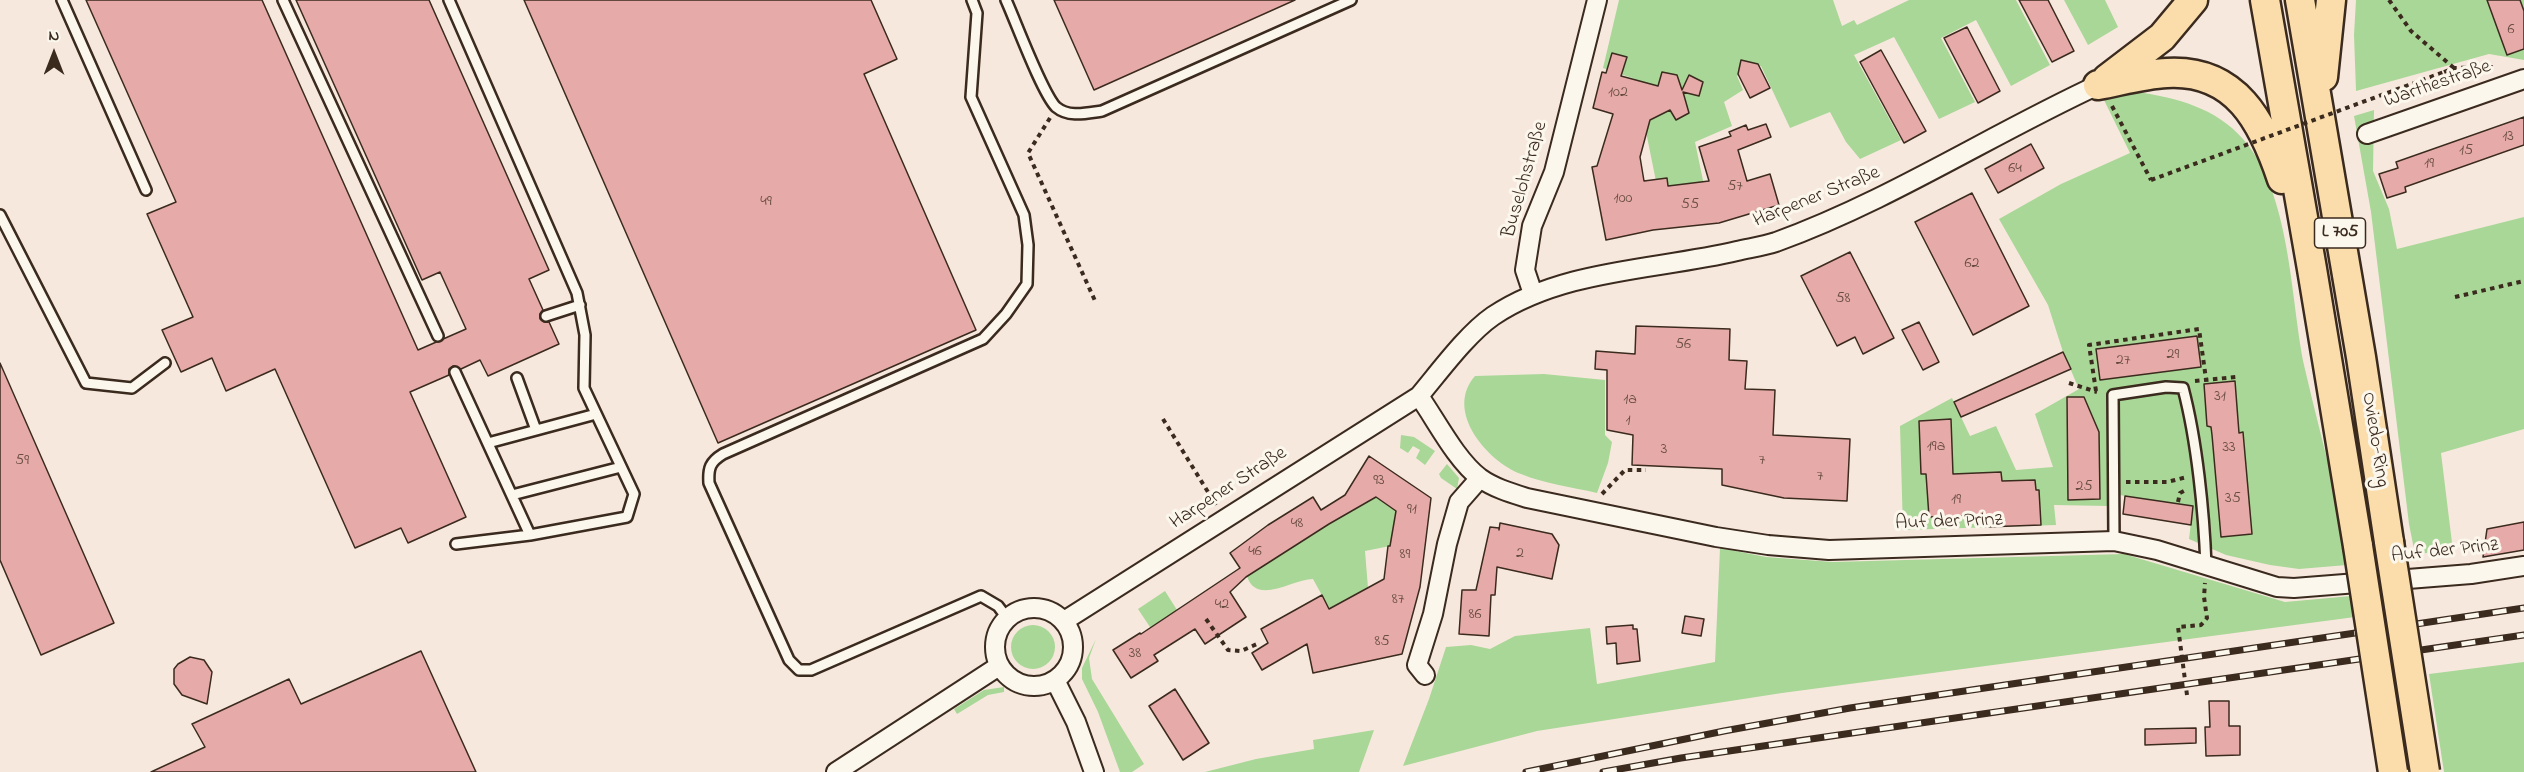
<!DOCTYPE html>
<html>
<head>
<meta charset="utf-8">
<style>
  body { margin:0 }
  #map { position:relative; width:2524px; height:772px; overflow:hidden; background:#f7e8de; font-family:"Indie Flower",sans-serif }
  canvas { display:block }
  .north { position:absolute; left:24px; top:24px; width:60px; height:60px; -webkit-text-stroke:4px #fbf7ec; paint-order:stroke; rotate:0deg; font-size:16px; font-weight:700; line-height:24px; text-align:center; color:#3b2a1e }
  .north::after { content:''; display:block; margin:auto; width:21px; height:27px; background:#3b2a1e; clip-path:polygon(50% 0,100% 100%,50% 72%,0 100%) }
</style>
</head>
<body>
<div id="map">
<canvas width="2524" height="772"></canvas>
<div class="north">N</div>
</div>
<script>
const context = document.querySelector('canvas').getContext('2d');
context.lineJoin = 'round';
function paint(path, color) {
  context.fillStyle = color;
  context.fill(path, 'evenodd');
}
function trace(path, color, width, dash) {
  context.strokeStyle = color;
  context.lineWidth = width;
  context.lineCap = dash ? 'butt' : 'round';
  context.setLineDash(dash || []);
  context.stroke(path);
}
function label(font, color, halo, rows, align = 'center') {
  context.font = font + ' "Indie Flower",sans-serif';
  context.lineWidth = 6;
  context.setLineDash([]);
  context.textBaseline = 'middle';
  context.strokeStyle = halo;
  context.fillStyle = color;
  for (const [text, x, y, turn = 0] of rows) {
    context.save();
    context.translate(x, y);
    context.rotate((+turn || 0) * Math.PI / 180);
    context.textAlign = isNaN(turn) ? turn : align;
    if (halo) context.strokeText(text, 0, 0);
    context.fillText(text, 0, 0);
    context.restore();
  }
}
paint(new Path2D(`
  M1619,0H1833L1842,26L1854,20L1857,25L1909,0H2016L2050,65L2011,86L1976,20L1941,38L1975,102L1939,119L1894,37L1854,55L1901,140L1860,159L1846,142L1830,112L1790,128L1761,66L1737,76L1743,90L1724,102L1732,126L1695,142L1705,190L1659,196L1644,122L1625,118L1635,79L1603,68Z
  M2064,0H2105L2118,27L2088,45Z
  M2356,0H2524V60L2489,54L2356,91L2354,35Z
  M2138,92C2177,98 2216,108 2243,139C2291,194 2290,295 2304,365C2314,409 2326,453 2336,497C2341,520 2343,543 2347,565L2299,569L2270,565L2226,555L2189,539L2193,506L2119,495H2108V506L2054,505L2056,525L1903,530L1900,426L1952,398L1970,436L1996,426L2016,470L2053,467L2035,414L2079,389L2063,352L2048,305L1999,219L2061,184L2130,153L2104,100L2117,95Z
  M2374,110L2373,171L2389,209L2397,249L2524,217V429L2441,453L2453,551L2415,554L2409,524L2371,212L2354,116Z
  M1544,374L1605,380V435L1612,442L1608,463L1597,493C1572,487 1545,484 1521,474C1487,461 1444,411 1475,376Z
  M1401,435L1414,437L1435,451L1425,465L1416,458L1420,450L1413,446L1408,453L1400,448Z
  M1447,464L1459,478L1457,489L1441,478L1439,474Z
  M1354,482L1400,514L1393,528L1390,546L1365,551L1368,588L1330,610L1313,579C1293,579 1256,606 1247,576L1328,524L1361,506L1352,491Z
  M1720,548L1766,557L1833,562L2124,554L2285,602L2351,596L2355,617L1782,693L1537,731L1403,766L1429,699L1446,647L1471,645L1490,649L1515,636L1590,628L1597,684L1715,662Z
  M1165,591L1177,610L1154,633L1138,609Z
  M1011 647a22 22 0 1 1 44 0a22 22 0 1 1-44 0Z
  M1096,639L1089,658L1092,679L1144,764L1132,772H1120L1098,712L1082,679V668Z
  M2524,662V772H2444L2429,674Z
  M1004,687V692L988,695L957,714L954,709L984,690Z
  M1374,730L1359,772H1205L1256,759L1314,749L1313,740Z`), '#a9d797');
const building = new Path2D(`
  M86,0H262L418,350L466,329L440,272L422,280L296,0H429L549,270L529,279L543,310L540,314V319L544,322H549L559,344L488,376L480,360L461,369L453,366L449,369V375L410,392L466,517L408,543L401,528L355,548L275,369L226,391L212,358L181,372L162,330L193,317L147,214L176,202Z
  M524,0H871L897,59L864,74L976,330L718,443Z
  M1054,0H1295L1094,90Z
  M2019,0H2048L2074,51L2052,62Z
  M2487,0H2520L2524,11V49L2507,55Z
  M1967,27L2000,91L1978,103L1944,38Z
  M1881,50L1926,131L1904,143L1860,62Z
  M1612,53L1627,57L1621,76L1658,86L1662,72L1677,75L1682,90L1689,75L1703,82L1699,96L1683,92L1689,113L1676,120L1670,110L1650,120L1640,157L1644,181L1667,178L1668,186L1709,181L1699,147L1731,136L1729,132L1746,125L1748,130L1766,124L1771,137L1738,150L1747,181L1770,174L1779,205L1719,223L1653,230L1606,240L1592,167L1597,166L1613,114L1593,108L1602,72L1606,73Z
  M1741,60L1758,64L1770,88L1750,98L1738,74Z
  M2524,117V145L2405,187L2406,192L2387,198L2379,174L2398,168L2396,162Z
  M2031,144L2044,168L1998,193L1985,169Z
  M1972,193L2029,306L1973,335L1915,222Z
  M1850,252L1894,338L1863,354L1855,337L1837,346L1801,276Z
  M1919,322L1939,362L1923,370L1902,330Z
  M1636,326L1730,329L1729,360L1747,361L1745,389L1775,390L1773,435L1850,439L1847,501L1784,498L1722,485V469L1632,465L1633,435L1607,430V370L1595,369L1596,351L1635,354Z
  M2197,336L2201,367L2100,380L2096,349Z
  M2063,352L2071,369L1961,417L1954,402Z
  M0,363L114,623L41,655L0,560Z
  M2235,381L2239,433L2243,432L2252,534L2221,537L2212,435L2211,427L2207,426L2204,384Z
  M2067,397H2084L2099,432L2100,499L2068,500Z
  M1951,419L1953,474L2001,472L2002,481L2035,480L2036,490H2039L2041,525L1985,527V515L1929,517L1926,474H1921L1919,421Z
  M1369,456L1431,498L1420,587L1402,654L1313,673L1307,644L1262,670L1252,653L1268,643L1261,629L1322,595L1329,609L1384,579L1388,546H1390L1396,511L1376,497L1329,524L1246,577L1230,592L1246,617L1205,644L1195,629L1154,655L1158,661L1131,678L1113,650L1140,633L1141,634L1240,568L1230,553L1268,525L1313,497L1321,510L1345,495Z
  M2125,496L2193,506L2191,525L2123,514Z
  M2524,522V550L2483,557L2487,529Z
  M1500,523L1552,534L1559,545L1552,579L1497,567L1495,595H1491L1489,636L1459,634L1462,590H1476L1490,527L1499,528V530Z
  M1685,616L1704,619L1701,636L1682,633Z
  M1633,625V629H1637L1640,661L1617,664L1616,643L1607,644L1606,627Z
  M421,651L476,772H151L205,747L192,724L289,679L301,704Z
  M190,657L204,660L212,672L207,704L182,695L174,684V669L178,664Z
  M1175,689L1209,743L1183,760L1149,706Z
  M2209,701H2229V726H2240V755L2206,756L2205,727H2210Z
  M2196,728V743L2145,745V729Z`);
paint(building, '#e6aba8');
trace(building, '#3b2a1e', 1.5);
const service = new Path2D(`
  M62,0L146,190
  M283,0L438,336
  M449,0L577,293L585,335L584,388L634,494L627,517L530,535L455,372
  M972,0L977,13L971,97L1024,215L1028,245L1027,284L1006,314L983,339L723,454C710,462 708,468 709,483L789,660L799,670H811L981,596L998,606L1007,618
  M1006,0C1016,22 1042,93 1056,107C1069,118 1087,113 1102,111L1351,0
  M0,215L86,383L132,388L165,363
  M546,316L580,305
  M517,378L536,430
  M488,443L596,414
  M512,495L621,467
  M2114,541L2113,395L2166,387L2183,388C2197,441 2204,512 2206,566
  M456,544L530,535`);
const minor = new Path2D(`
  M2367,134L2524,79
  M1533,294L1525,270L1532,226L1554,172L1597,0
  M1419,396C1436,420 1456,460 1480,478C1494,488 1511,493 1527,498L1716,537L1768,545L1829,550L2114,541L2157,550L2277,587L2294,588L2471,574L2524,566
  M995 647a39 39 0 1 1 78 0a39 39 0 1 1-78 0Z
  M1064,621L1419,396C1440,371 1467,334 1493,316C1563,269 1657,270 1737,251C1750,248 1764,246 1776,242C1889,201 1990,135 2098,85
  M1425,675L1417,665L1433,614L1447,544L1459,502L1480,478
  M1055,680L1076,722L1094,772
  M836,772L999,666`);
const trunk = new Path2D(`
  M2265,0L2312,269L2358,546
  M2300,0L2361,357L2389,542
  M2323,77L2331,0
  M2107,79L2162,37L2193,0
  M2098,85C2120,81 2144,74 2167,73C2236,69 2263,122 2282,179`);
trace(service, '#3b2a1e', 14);
trace(minor, '#3b2a1e', 22);
trace(trunk, '#3b2a1e', 33);
trace(new Path2D(`
  M2389,0L2411,31L2454,68
  M2444,72L2454,68L2496,67
  M2112,106L2151,180
  M1050,118L1028,153L1096,303
  M2455,297L2524,281
  M2195,381L2236,377
  M2069,383L2097,392
  M2096,391L2089,345L2199,329L2206,379
  M1163,419L1216,505
  M2126,482H2167L2187,477
  M1602,494L1625,470H1646
  M2178,502L2180,493L2186,490
  M1206,619L1228,650L1241,651L1257,644
  M2187,695L2178,627L2201,625L2207,618L2204,597L2205,583`), '#3b2a1e', 4, [4.5, 4.5]);
trace(service, '#fbf7ec', 9);
trace(minor, '#fbf7ec', 18);
trace(trunk, '#faddab', 28);
const rail = new Path2D(`
  M1526,772L1724,731L1850,708L2524,608
  M1603,772L1681,758L2524,635`);
trace(rail, '#3b2a1e', 7);
trace(rail, '#fbf7ec', 4.5, [14]);
const trunkBridge = new Path2D(`
  M2389,542L2425,772
  M2358,546L2393,772`);
trace(trunkBridge, '#3b2a1e', 33, []);
trace(new Path2D(`
  M2151,180L2444,72`), '#3b2a1e', 4, [4.5, 4.5]);
trace(trunkBridge, '#faddab', 28);
label('16px', '#664a40', null, [
  ["6",2511,30],
  ["102",1618,93],
  ["13",2508,137],
  ["15",2466,151],
  ["19",2429,164],
  ["64",2015,169],
  ["57",1735,187],
  ["100",1623,199],
  ["49",766,202],
  ["55",1690,205],
  ["62",1972,264],
  ["58",1843,299],
  ["56",1683,345],
  ["29",2173,355],
  ["27",2123,361],
  ["31",2220,397],
  ["1a",1630,400],
  ["1",1628,421],
  ["19a",1936,447],
  ["33",2229,448],
  ["3",1664,450],
  ["59",22,461],
  ["7",1762,461],
  ["7",1820,477],
  ["93",1379,481],
  ["25",2084,487],
  ["35",2233,499],
  ["19",1956,500],
  ["91",1412,510],
  ["48",1297,524],
  ["46",1255,552],
  ["2",1520,554],
  ["89",1405,555],
  ["87",1398,600],
  ["42",1222,605],
  ["86",1475,615],
  ["85",1382,642],
  ["38",1135,654]
]);
for (const [x, y, w] of [
  [2340,233,51]
]) {
  const box = new Path2D();
  box.roundRect(x - w / 2, y - 15, w, 30, 4.5);
  context.fillStyle = '#fbf7ec';
  context.fill(box);
  trace(box, '#3b2a1e', 1.5);
}
label('bold 18px', '#3b2a1e', null, [
  ["L 705",2340,233]
]);
label('20px', '#3b2a1e', '#fbf7ec', [
  ["Warthestraße",2438,85,-19],
  ["Buselohstraße",1526,180,-74],
  ["Harpener Straße",1817,198,-22],
  ["Oviedo-Ring",2374,440,81],
  ["Harpener Straße",1229,489,-33],
  ["Auf der Prinz",1949,523,-2],
  ["Auf der Prinz",2445,552,-6]
]);
</script>
</body>
</html>
